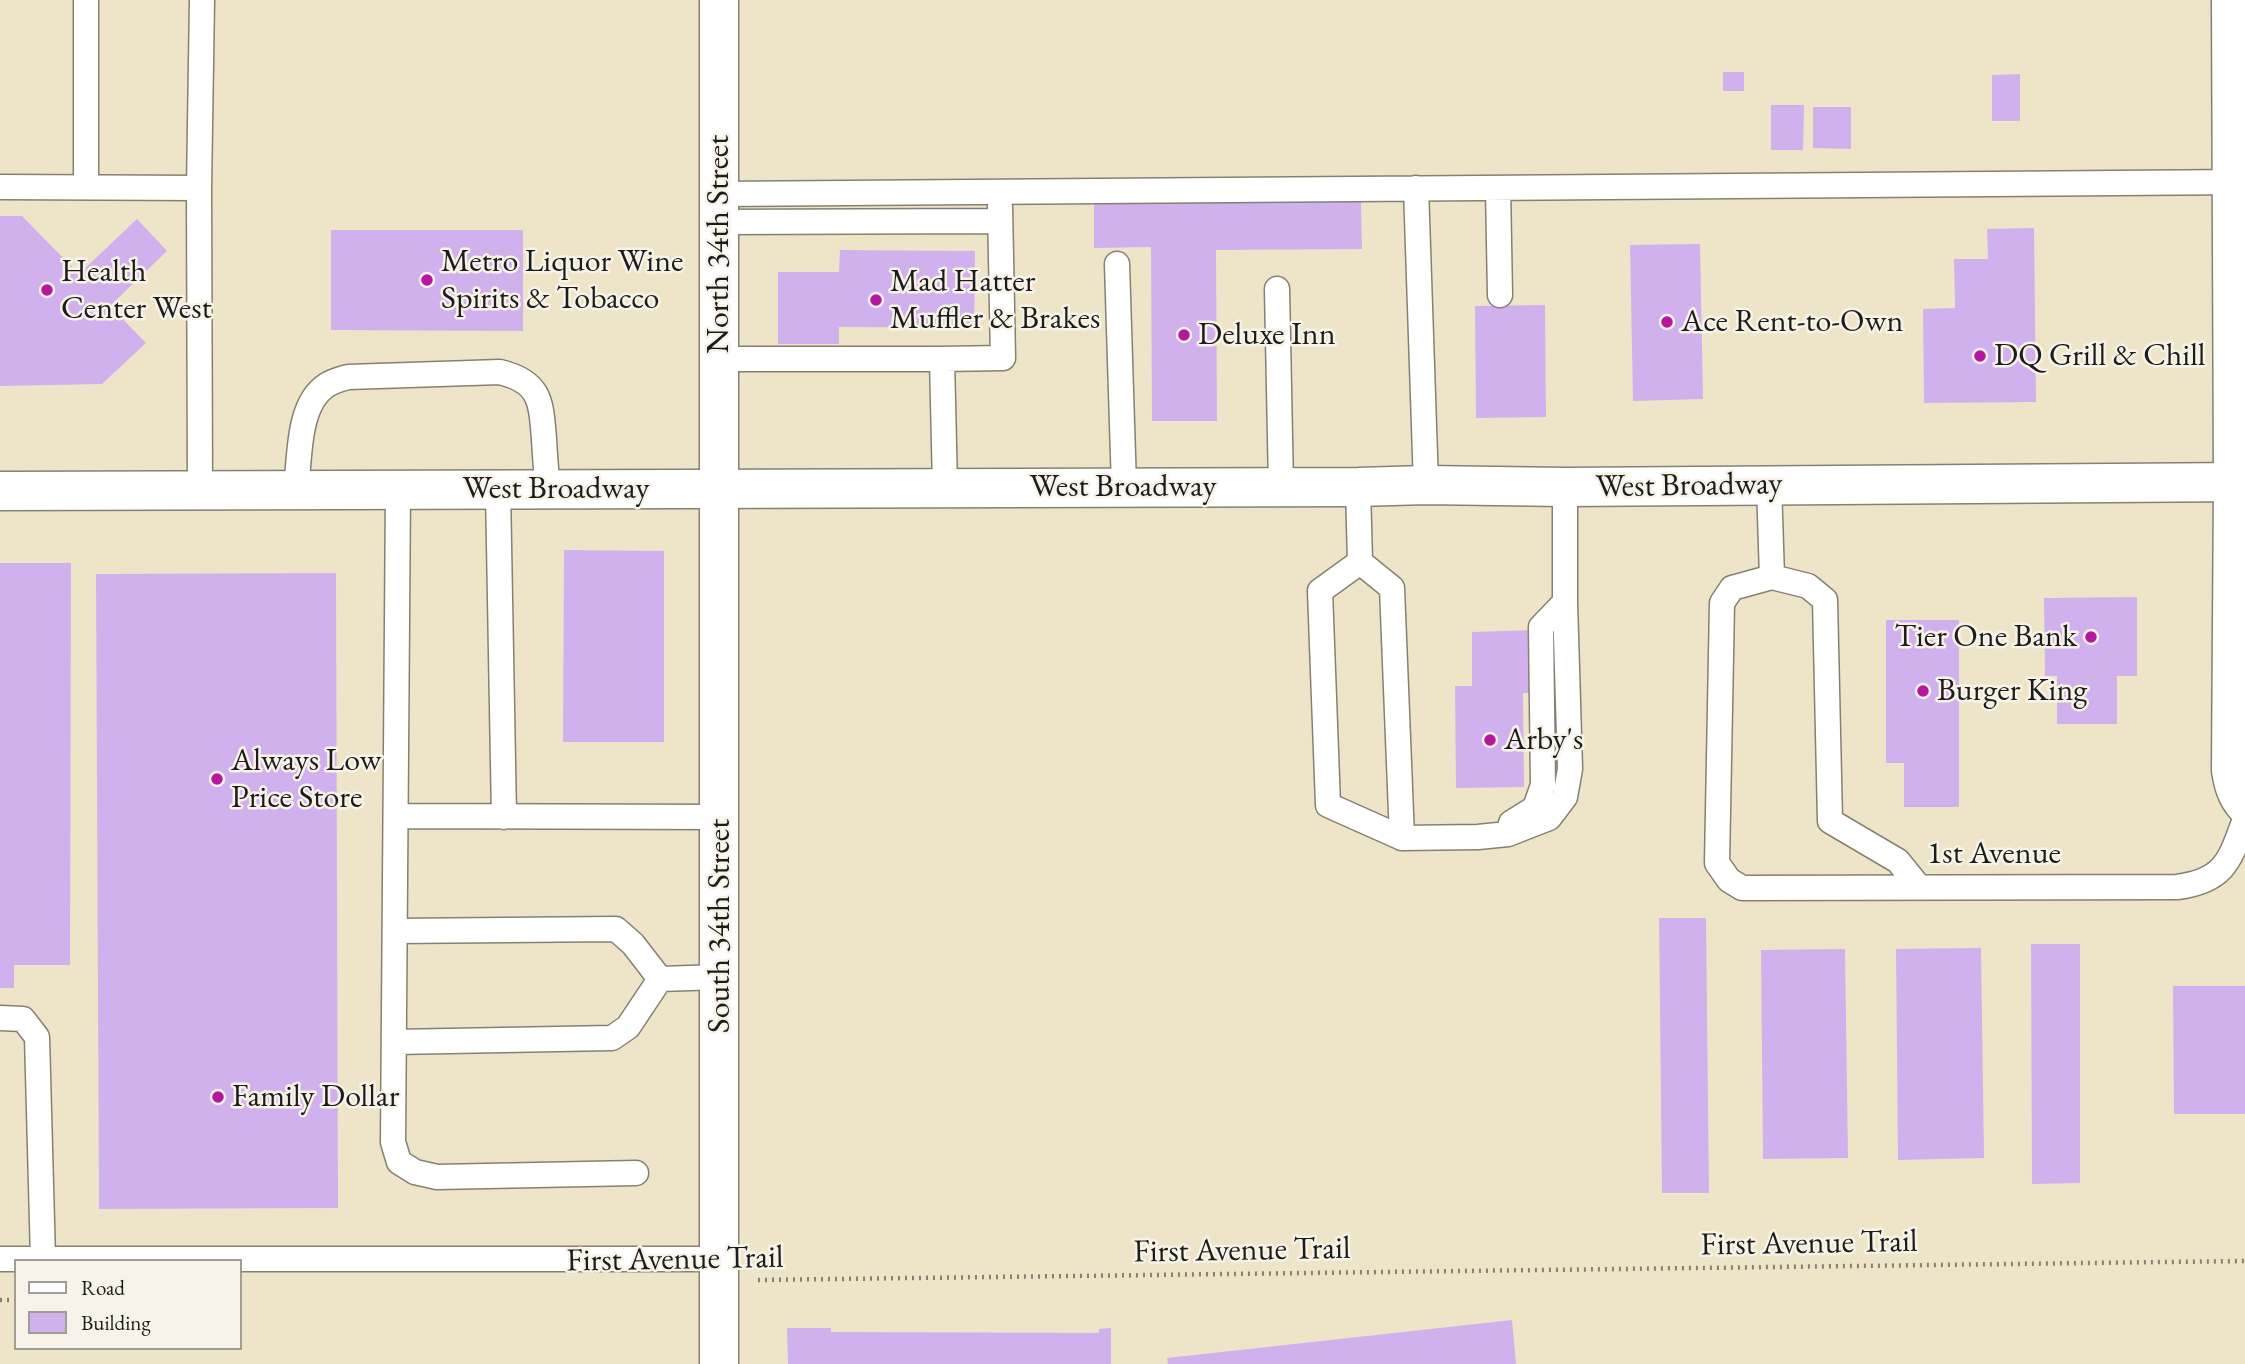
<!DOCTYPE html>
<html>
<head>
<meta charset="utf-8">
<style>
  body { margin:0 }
  #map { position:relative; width:2245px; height:1364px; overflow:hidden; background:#eee5c8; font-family:"EB Garamond",serif }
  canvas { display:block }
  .legend { position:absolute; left:14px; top:1259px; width:228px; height:91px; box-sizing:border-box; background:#f7f3e8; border:2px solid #9f9d96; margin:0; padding:9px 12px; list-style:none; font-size:21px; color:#1c1c1c }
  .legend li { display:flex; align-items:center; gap:14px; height:35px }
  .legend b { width:35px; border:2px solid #9f9d96 }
</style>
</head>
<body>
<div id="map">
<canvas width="2245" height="1364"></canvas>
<ul class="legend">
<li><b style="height:9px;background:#fff"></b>Road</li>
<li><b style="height:19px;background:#d0b1ee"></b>Building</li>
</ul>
</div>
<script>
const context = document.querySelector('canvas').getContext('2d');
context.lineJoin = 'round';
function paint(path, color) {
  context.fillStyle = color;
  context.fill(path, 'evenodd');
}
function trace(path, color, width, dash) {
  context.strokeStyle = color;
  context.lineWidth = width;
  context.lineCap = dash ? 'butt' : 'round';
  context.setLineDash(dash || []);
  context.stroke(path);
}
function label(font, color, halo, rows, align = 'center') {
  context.font = font + ' "EB Garamond",serif';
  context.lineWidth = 5;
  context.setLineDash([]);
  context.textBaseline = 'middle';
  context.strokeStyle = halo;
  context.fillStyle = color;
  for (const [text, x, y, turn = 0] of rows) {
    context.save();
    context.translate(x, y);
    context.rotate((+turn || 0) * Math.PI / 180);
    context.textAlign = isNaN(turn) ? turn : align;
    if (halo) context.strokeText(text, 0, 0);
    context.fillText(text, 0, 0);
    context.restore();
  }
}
paint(new Path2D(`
  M1723,72H1744V91H1723Z
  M2020,74V121H1992V75Z
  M1771,105H1804L1803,150H1771Z
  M1813,107H1851V149L1813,148Z
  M1361,200L1362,249L1216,250L1217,421H1152L1151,247L1094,248V202Z
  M0,216H22L79,274L137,219L167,251L110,306L146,343L102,384L0,386Z
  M2034,228L2036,402L1924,403L1923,309L1955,308L1954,259H1988L1987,229Z
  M331,230H523V331L331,330Z
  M1700,244L1703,399L1633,401L1630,245Z
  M840,250L975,251L974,328L839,327V344H778V272H839Z
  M1545,305L1546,417L1476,418L1475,306Z
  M564,550L664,551V742H563Z
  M0,563H71L70,965H14V988H0Z
  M336,573L338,1208L99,1209L96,574Z
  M2137,597V676H2117V724H2057V676H2045L2044,598Z
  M1886,620H1959V807H1904V763H1886Z
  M1535,630L1536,693H1523L1524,787L1456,788L1455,686H1472V632Z
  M1659,918H1706L1709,1193H1662Z
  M2031,944H2080V1183L2032,1184Z
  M1981,948L1984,1158L1898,1160L1896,949Z
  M1845,949L1848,1158L1763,1159L1761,950Z
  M2173,986H2245V1114H2174Z
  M1512,1320L1516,1364H1168L1167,1358Z
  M787,1328H831V1332L1099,1333V1329L1111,1328V1364H788Z`), '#d0b1ee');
const service = new Path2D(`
  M0,187L199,188L200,491
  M86,187V0
  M199,188L202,0
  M1416,188L1426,485
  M1498,188L1500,295
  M719,194L2244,182
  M719,222L1000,221
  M1117,264L1124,487
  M1277,289L1281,487
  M719,359H942L945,487
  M942,359L1003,358L1000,207
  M1769,485L1772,577
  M1358,487L1360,562L1392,588L1402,838
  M498,489L504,817
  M296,490C300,458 297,404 327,385C333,381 341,379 348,377L500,372C541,382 541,402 544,439C545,456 546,473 548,489
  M398,490L393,1142L399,1162L415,1172L437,1177L636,1173
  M1360,562L1320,591L1328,805L1402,838L1478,837L1508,834L1549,818L1565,797L1570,769L1565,602V487
  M396,816L719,817
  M1511,823L1535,808L1543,785L1541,627L1565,602
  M1919,887L1898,861L1830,821L1825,600L1808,586L1772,577L1732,588L1722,603L1717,863L1729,880L1742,888L2177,887C2225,881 2230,860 2245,819
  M395,931L616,929L633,944L660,979L720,977
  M0,1018L23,1019L37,1037L43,1259
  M394,1042L612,1038L628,1027L660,979
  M0,1259H719`);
const minor = new Path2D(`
  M719,1364V0`);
const tertiary = new Path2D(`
  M2231,0L2233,482L2231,770C2233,783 2236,795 2245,805`);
const primary = new Path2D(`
  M0,491L1358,487L1426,485L1565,487L2245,482`);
trace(service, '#858072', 27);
trace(minor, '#858072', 41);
trace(tertiary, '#858072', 41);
trace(primary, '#858072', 41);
trace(new Path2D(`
  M758,1280L2245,1261
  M0,1300H16`), '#858072', 4.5, [2, 5]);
trace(service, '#fff', 24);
trace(minor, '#fff', 38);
trace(tertiary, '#fff', 38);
trace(primary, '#fff', 38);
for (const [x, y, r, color] of [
  [427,280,7,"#b5179e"],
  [47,290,7,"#b5179e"],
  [876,300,7,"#b5179e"],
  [1667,322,7,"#b5179e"],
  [1184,335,7,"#b5179e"],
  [1980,356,7,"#b5179e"],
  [2091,637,7,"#b5179e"],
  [1923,691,7,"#b5179e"],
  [1490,740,7,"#b5179e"],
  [217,779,7,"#b5179e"],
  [218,1097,7,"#b5179e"]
]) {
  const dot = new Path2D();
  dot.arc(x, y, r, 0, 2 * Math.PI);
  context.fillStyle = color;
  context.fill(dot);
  trace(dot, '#f7f3e8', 2.5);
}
label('32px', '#1c1c1c', '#f7f3e8', [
  ["North 34th Street",719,244,-90],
  ["West Broadway",1689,486,-1],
  ["West Broadway",1123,487],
  ["West Broadway",556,489],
  ["1st Avenue",1994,854],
  ["South 34th Street",720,926,-90],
  ["First Avenue Trail",1809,1244,-1],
  ["First Avenue Trail",1242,1251,-1],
  ["First Avenue Trail",675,1260,-1]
]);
label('32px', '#1c1c1c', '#f7f3e8', [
  ["Metro Liquor Wine",441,262],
  ["Spirits & Tobacco",441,299],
  ["Health",61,272],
  ["Center West",61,309],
  ["Mad Hatter",890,282],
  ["Muffler & Brakes",890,319],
  ["Ace Rent-to-Own",1681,322],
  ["Deluxe Inn",1198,335],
  ["DQ Grill & Chill",1994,356],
  ["Tier One Bank",2077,637,"right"],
  ["Burger King",1937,691],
  ["Arby's",1504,740],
  ["Always Low",231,761],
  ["Price Store",231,798],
  ["Family Dollar",232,1097]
], 'left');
</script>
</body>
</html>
